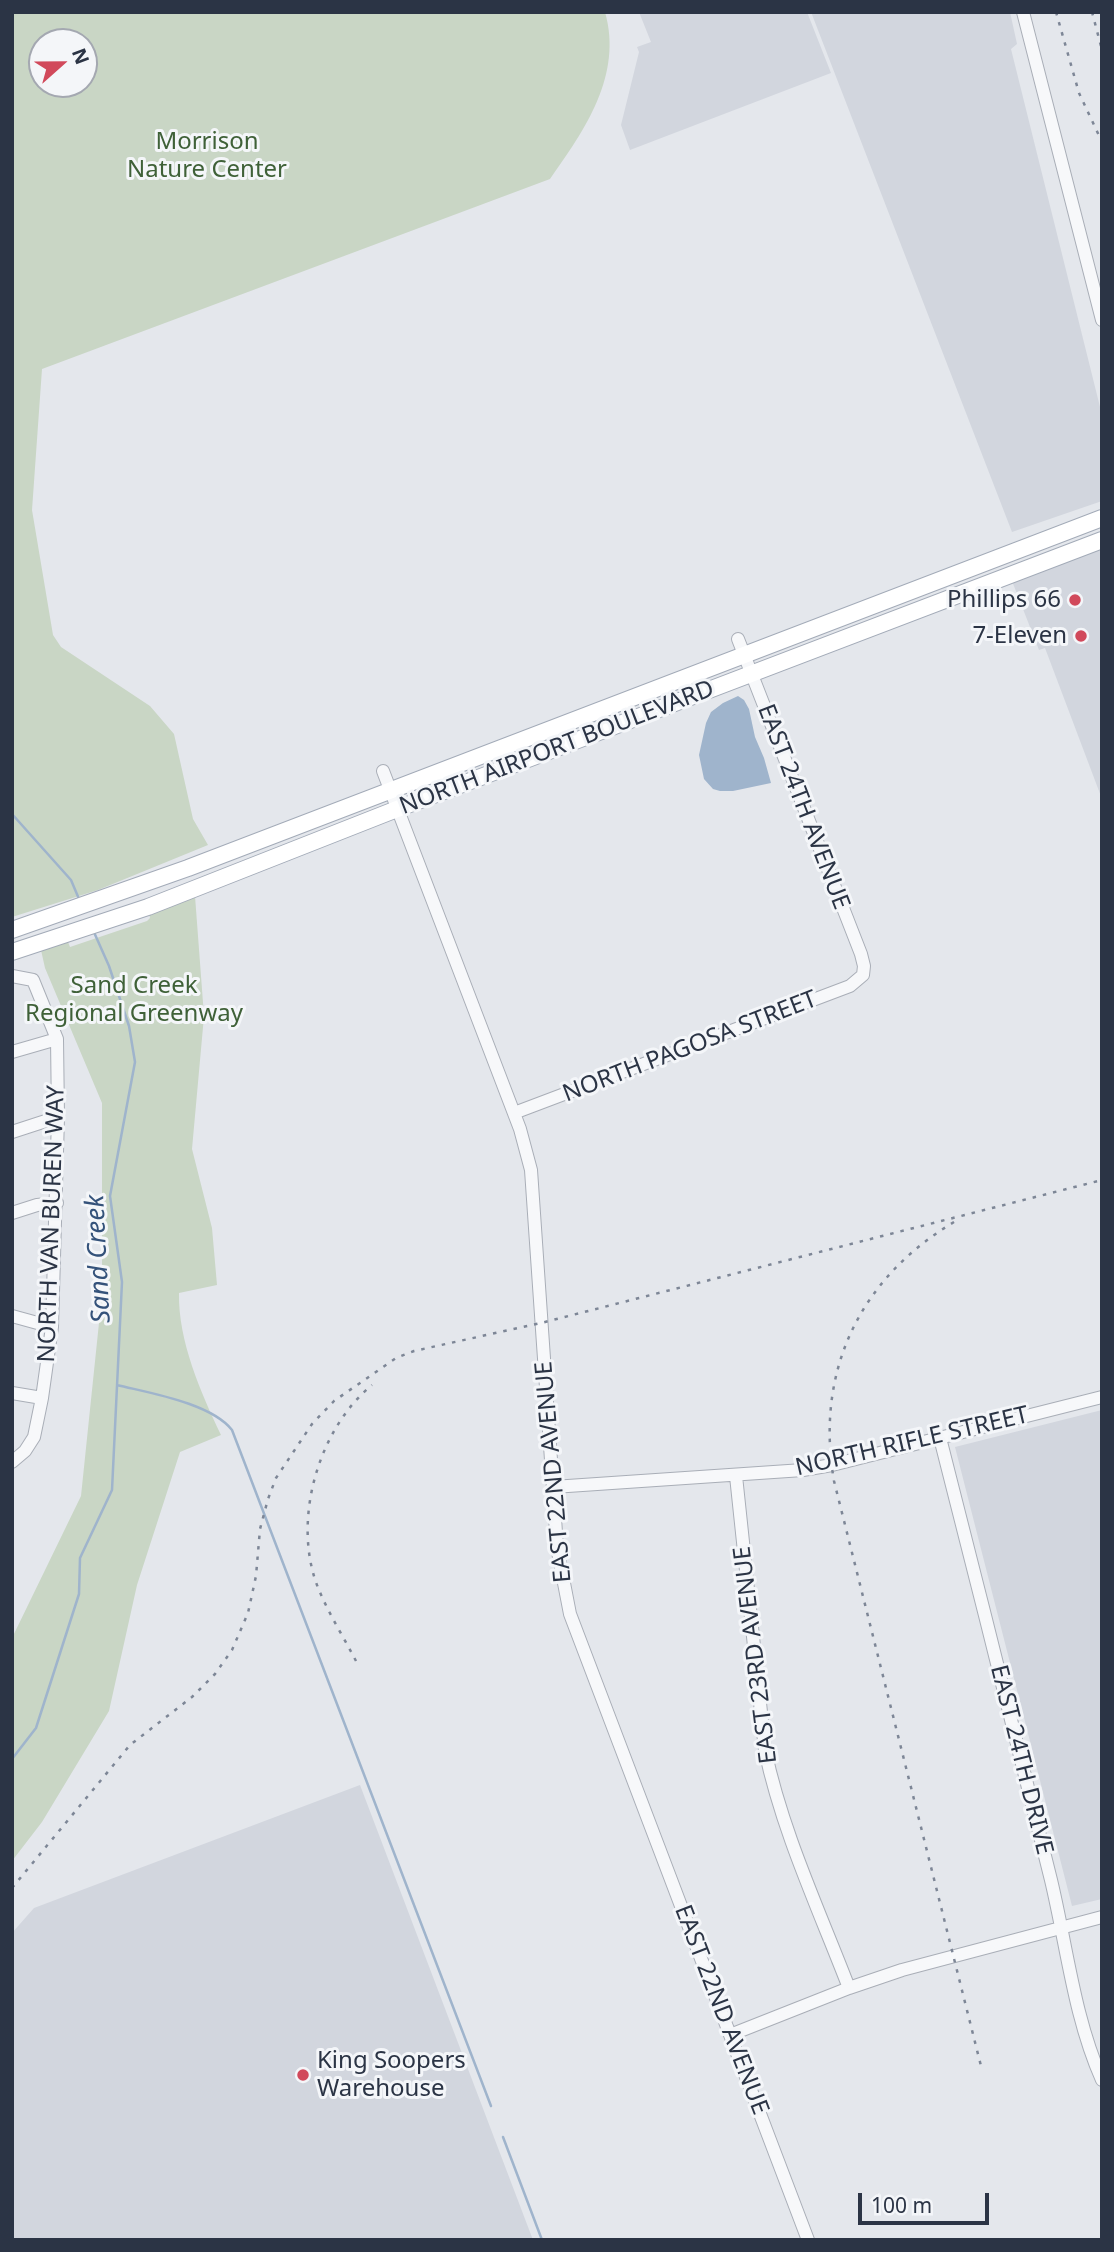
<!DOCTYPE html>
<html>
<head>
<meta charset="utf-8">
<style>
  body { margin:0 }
  #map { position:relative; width:1114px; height:2252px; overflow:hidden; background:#e4e7ec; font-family:"Noto Sans",sans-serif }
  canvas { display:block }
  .frame { position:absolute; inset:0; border:14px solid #2b3445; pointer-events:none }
  .north { position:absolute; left:28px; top:28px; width:70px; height:70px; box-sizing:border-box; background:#f4f6f9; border:2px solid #a4a8b1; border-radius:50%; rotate:69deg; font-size:19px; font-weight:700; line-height:28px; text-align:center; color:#2b3445 }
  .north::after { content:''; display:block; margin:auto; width:24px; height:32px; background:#d1495b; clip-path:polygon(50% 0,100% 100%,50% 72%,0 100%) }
  .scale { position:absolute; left:858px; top:2193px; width:131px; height:32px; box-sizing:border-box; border:4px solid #2b3445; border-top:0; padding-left:9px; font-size:21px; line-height:24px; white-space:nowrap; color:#2b3445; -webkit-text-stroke:5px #f4f6f9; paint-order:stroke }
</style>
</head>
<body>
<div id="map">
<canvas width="1114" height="2252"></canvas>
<div class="frame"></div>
<div class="north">N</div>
<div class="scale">100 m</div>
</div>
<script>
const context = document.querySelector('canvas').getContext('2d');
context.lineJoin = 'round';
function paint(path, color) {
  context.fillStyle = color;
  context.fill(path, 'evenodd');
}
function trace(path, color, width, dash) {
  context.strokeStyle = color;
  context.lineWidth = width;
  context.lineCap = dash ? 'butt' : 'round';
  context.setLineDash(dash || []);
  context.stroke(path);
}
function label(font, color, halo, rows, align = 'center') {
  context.font = font + ' "Noto Sans",sans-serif';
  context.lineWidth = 6;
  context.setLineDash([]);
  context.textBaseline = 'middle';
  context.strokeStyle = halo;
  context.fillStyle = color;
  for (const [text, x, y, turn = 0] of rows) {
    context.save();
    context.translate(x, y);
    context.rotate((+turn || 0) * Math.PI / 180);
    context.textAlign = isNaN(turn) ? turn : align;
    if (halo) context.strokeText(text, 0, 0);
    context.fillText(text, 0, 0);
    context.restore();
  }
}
paint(new Path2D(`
  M639,12H807L831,73L630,150L621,125L639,52L637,47L651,42Z
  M811,12H1010L1017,44L1011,49L1102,415V501L1012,532Z
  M1102,549V799L1045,648L1039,650L1012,581Z
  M1102,1410V1899L1072,1906L955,1447Z
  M360,1785L533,2240H12V1933L34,1908Z`), '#d2d6de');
paint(new Path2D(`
  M12,12H605C623,75 585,130 550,179L42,369L32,510L53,635L61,647L150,706L174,734L193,819L208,845L98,890L12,917ZM42,42H84V84H42Z
  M195,896L204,1016L192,1149L212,1228L217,1285L179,1293C178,1341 201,1393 221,1435L180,1452L137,1585L109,1711L42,1822L12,1861V1638L81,1496L102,1294V1103L45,968L41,950L68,942L70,947L147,921L150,918L149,914Z`), '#c9d6c5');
paint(new Path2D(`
  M738,696L744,700L749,709L755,737L764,758L771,783L733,791H720L713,789L704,779L699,755L706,723L711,712L723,703Z`), '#9fb4cc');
trace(new Path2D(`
  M12,814L71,880L79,899
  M117,1385C149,1393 211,1403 232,1430L491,2106
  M12,1759L36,1728L79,1594L80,1558L112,1490L122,1282L110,1196L135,1062L129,1026L109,966L93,930
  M503,2137L542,2240`), '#9fb4cc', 2.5);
const minor = new Path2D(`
  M1023,12L1102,320
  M383,771L520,1129L531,1170L557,1547L570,1614L808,2240
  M12,976L33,980L57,1039L58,1117L52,1327L42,1398L34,1437L25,1451L12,1462
  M12,1052L57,1039
  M514,1113L850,986L863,975L864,966L861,954L738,639
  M12,1132L58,1117
  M12,1213L37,1205L57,1203
  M12,1316L52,1327
  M12,1393L42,1398
  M940,1438C978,1585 1014,1733 1051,1880C1067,1947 1074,2017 1102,2080
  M736,1476L765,1750C782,1831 819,1910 849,1988
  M553,1487L803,1470L832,1465L1102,1397
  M730,2035L849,1988L902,1970L1102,1917`);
const major = new Path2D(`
  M12,930L188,868L1102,518
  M12,952L148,907L397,809L1102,540`);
trace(minor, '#a9aeb7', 14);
trace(major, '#a3abb8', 18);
trace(minor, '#f7f8fa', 12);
trace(major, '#fff', 16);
trace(new Path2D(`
  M1056,12L1079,93L1102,142
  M1092,12L1102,50
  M954,1222C859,1279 815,1372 834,1481L982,2070
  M356,1661C344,1638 329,1614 319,1590C291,1524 317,1430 372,1385
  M12,1888L130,1745L192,1697L215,1674L232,1650L248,1613L256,1576L260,1529L268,1499L276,1478L312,1424L334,1401L396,1358L414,1351L541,1323L1102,1180`), '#7d8696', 2.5, [3.5, 7]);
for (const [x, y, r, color] of [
  [1075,600,7,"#d1495b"],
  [1081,636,7,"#d1495b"],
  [303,2075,7,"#d1495b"]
]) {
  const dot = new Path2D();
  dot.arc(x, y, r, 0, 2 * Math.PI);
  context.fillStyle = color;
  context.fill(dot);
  trace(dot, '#f4f6f9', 2.5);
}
label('24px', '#3f6138', '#f4f6f9', [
  ["Morrison",207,142],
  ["Nature Center",207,170],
  ["Sand Creek",134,986],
  ["Regional Greenway",134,1014]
]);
label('24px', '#2b3445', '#f4f6f9', [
  ["Phillips 66",1061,600],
  ["7-Eleven",1067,636],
  ["King Soopers",317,2061,"left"],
  ["Warehouse",317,2089,"left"]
], 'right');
label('24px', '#2b3445', '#f4f6f9', [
  ["NORTH AIRPORT BOULEVARD",557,748,-21],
  ["EAST 24TH AVENUE",803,807,69],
  ["NORTH PAGOSA STREET",690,1047,-21],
  ["NORTH VAN BUREN WAY",52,1224,-88],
  ["NORTH RIFLE STREET",912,1442,-13],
  ["EAST 22ND AVENUE",554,1472,-95],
  ["EAST 23RD AVENUE",756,1655,-97],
  ["EAST 24TH DRIVE",1021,1760,76],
  ["EAST 22ND AVENUE",721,2010,69]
]);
label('italic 26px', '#34527a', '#f4f6f9', [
  ["Sand Creek",99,1259,-93]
]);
</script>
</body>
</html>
